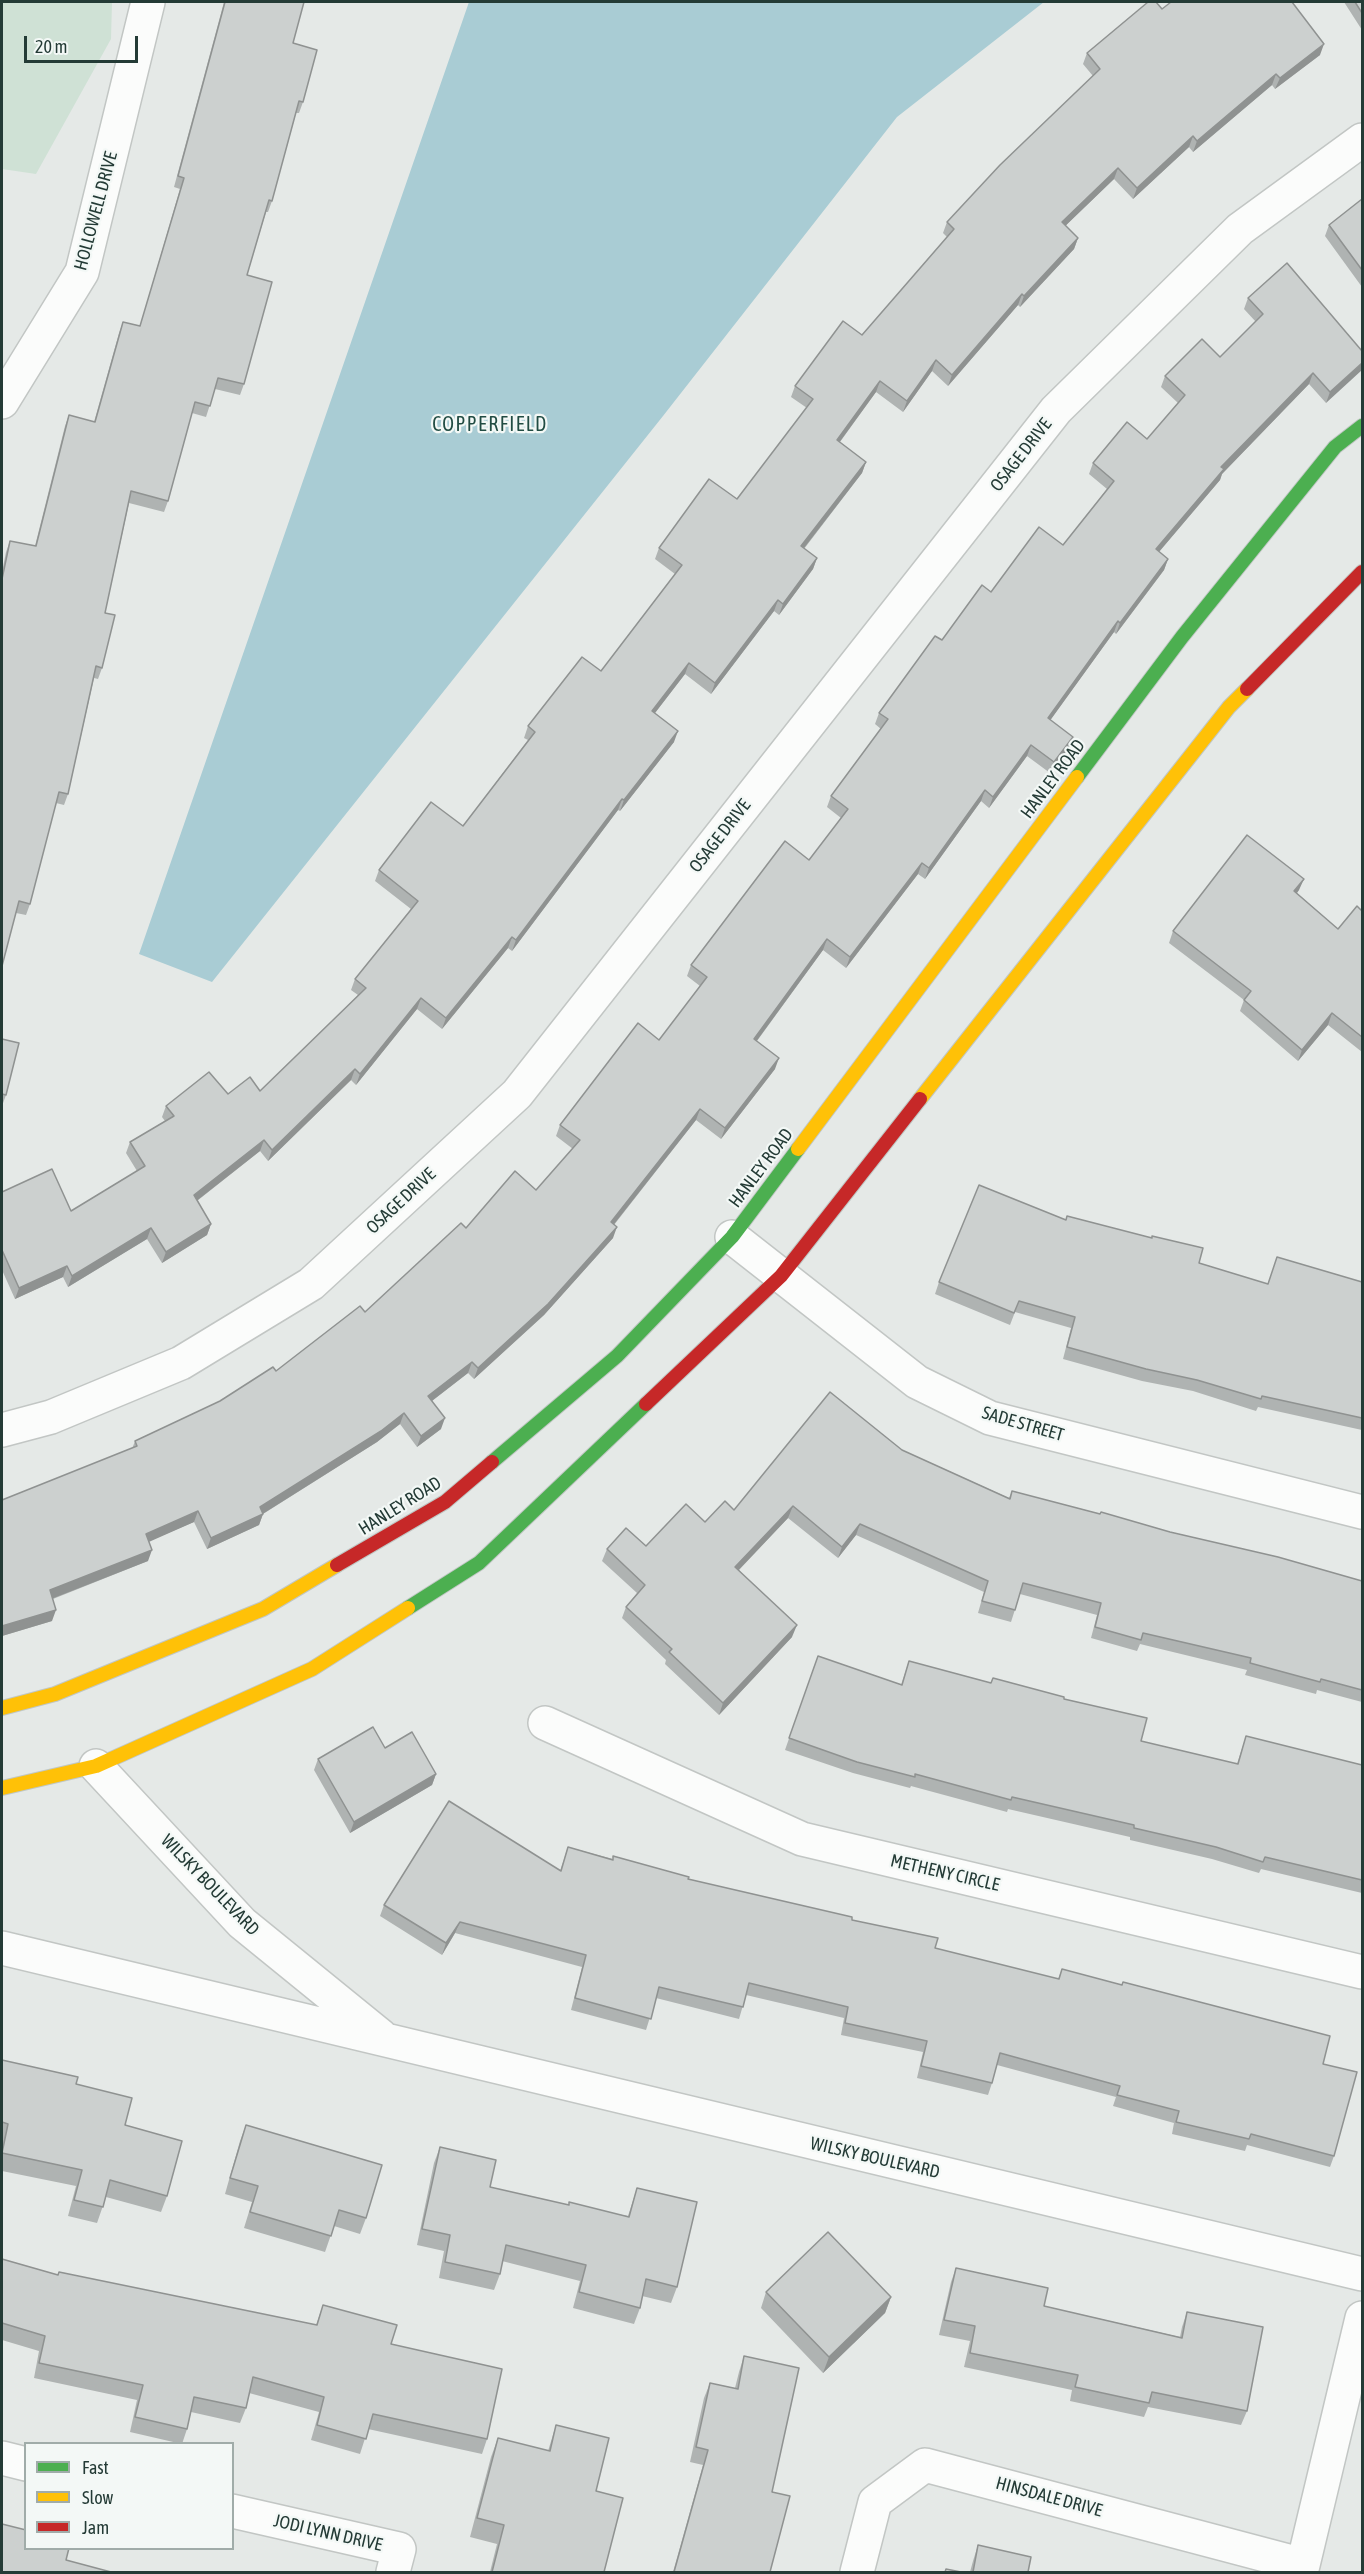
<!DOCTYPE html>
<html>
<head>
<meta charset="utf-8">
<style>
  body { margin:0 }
  #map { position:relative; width:1364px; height:2574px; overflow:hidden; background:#e5e9e7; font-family:"Asap Condensed",sans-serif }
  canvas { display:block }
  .frame { position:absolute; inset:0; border:3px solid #243b36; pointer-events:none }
  .legend { position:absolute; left:24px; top:2442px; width:210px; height:108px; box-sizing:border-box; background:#f3f8f6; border:2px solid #a0aca9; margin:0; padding:8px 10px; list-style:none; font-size:18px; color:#243b36 }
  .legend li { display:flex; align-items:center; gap:12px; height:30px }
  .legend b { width:30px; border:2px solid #a0aca9 }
  .scale { position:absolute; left:24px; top:36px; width:114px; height:27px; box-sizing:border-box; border:3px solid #243b36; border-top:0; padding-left:8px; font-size:18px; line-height:21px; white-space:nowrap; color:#243b36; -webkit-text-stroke:4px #f3f8f6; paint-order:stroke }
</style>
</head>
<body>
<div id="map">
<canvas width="1364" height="2574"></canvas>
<div class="frame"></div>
<ul class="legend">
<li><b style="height:8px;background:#4caf50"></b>Fast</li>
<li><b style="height:8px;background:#ffc107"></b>Slow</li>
<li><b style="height:8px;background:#c62828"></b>Jam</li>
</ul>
<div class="scale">20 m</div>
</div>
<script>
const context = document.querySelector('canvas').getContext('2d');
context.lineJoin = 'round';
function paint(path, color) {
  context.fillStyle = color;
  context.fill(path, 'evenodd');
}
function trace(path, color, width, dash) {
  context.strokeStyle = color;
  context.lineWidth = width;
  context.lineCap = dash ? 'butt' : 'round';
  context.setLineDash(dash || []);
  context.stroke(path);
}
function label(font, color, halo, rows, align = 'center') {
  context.font = font + ' "Asap Condensed",sans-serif';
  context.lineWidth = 4.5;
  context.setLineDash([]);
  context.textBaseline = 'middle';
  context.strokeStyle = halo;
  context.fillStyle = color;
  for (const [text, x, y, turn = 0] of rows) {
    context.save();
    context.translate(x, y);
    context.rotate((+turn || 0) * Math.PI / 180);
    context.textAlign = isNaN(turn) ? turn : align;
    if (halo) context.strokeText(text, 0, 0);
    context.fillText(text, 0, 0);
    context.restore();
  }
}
paint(new Path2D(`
  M2,2H112L111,39L36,174L2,169Z`), '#cfe1d5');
paint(new Path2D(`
  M469,2H1044L897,117L663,416L212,982L139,954Z`), '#a9ccd4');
const street = new Path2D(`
  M2,402L82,272L148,2
  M732,1237L917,1382L990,1418L1362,1512
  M2,1430L51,1417L181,1363L311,1284L517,1094L1056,410L1240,229L1362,140
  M545,1723L802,1839L1362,1972
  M96,1766L242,1923L381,2036
  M2,1948L1362,2274
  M2,2458L26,2464
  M232,2511L399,2549L393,2572
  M1303,2565L1362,2318
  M857,2572L875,2502L925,2465L1303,2565L1301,2572`);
const fast = new Path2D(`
  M1077,777L1182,637L1335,447L1362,426
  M492,1462L617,1356L732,1237L798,1149
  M408,1608L479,1563L646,1404`);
const slow = new Path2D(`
  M920,1099L1229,707L1247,689
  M798,1149L1077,777
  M2,1708L55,1694L263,1609L337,1565
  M2,1788L96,1766L312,1669L408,1608`);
const jam = new Path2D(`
  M1247,689L1362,572
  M646,1404L781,1276L920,1099
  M337,1565L445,1502L492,1462`);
trace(street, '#c2c6c4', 36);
trace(fast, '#c0c7c4', 16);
trace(slow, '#c0c7c4', 16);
trace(jam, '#c0c7c4', 16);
trace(street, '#fbfcfb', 33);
trace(fast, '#4caf50', 14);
trace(slow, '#ffc107', 14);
trace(jam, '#c62828', 14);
paint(new Path2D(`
  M224,2H304L293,43L303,102L299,113H296L272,201L268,212H266L247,275L244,384L240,395L215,389L206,417L192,413L168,501L164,512L129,503L105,613L102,668L98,679L94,678L68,794L64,805L56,803L30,904L26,915L16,913L2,966V572L6,552L10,541L35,546L65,426L69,415L94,422L119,333L123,322L140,326L180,189L174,187Z
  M1344,2H1362V30Z
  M1162,9L1320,55L1275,89L1272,85L1193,152L1189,147L1133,199L1114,179L1065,226L1078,238L1074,249L1020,307L1018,305L948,386L932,371L903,412L876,392L840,442L866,462L862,473L804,549L817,558L813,569L779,615L774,611L711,694L685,674L655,713L674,742L620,811L618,810L512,951L508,948L442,1029L417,1009L356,1085L351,1080L268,1161L260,1151L197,1201L211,1224L207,1235L162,1263L147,1239L68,1287L63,1277L15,1299L2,1270V1192L71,1211L137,1171L126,1153L130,1142L165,1121L162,1117L166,1106L228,1094L260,1091L358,995L351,990L355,979L411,909L375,881L379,870L463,826L528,740L524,738L528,726L601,671L675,574L655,559L659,548L737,499L807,408L791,397L795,386L862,335L947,237L943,233L947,222L1093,76L1083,64L1087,53Z
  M1362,199V287L1325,236L1329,225Z
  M1248,298L1362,351L1326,403L1309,384L1222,474L1220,480L1159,552L1168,559L1164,570L1116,634L1114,632L1050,720L1069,748L1050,773L1027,756L989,808L981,801L925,879L918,874L846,968L823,950L757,1041L775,1069L721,1139L696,1120L614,1225L613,1238L544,1315L474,1379L468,1373L432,1401L441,1429L417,1447L400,1424L377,1442L263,1514L259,1525L207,1549L194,1522L149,1541L148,1561L53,1599L52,1621L2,1636V1500L132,1449L135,1441L220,1401L276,1371L365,1312L466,1228L536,1190L573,1149L556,1136L560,1125L659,1040L700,986L687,976L691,965L809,860L841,818L827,807L831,796L881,729L875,724L879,713L942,640L991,592L1063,545L1107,489L1089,474L1093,463L1147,439L1178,403L1161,387L1165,376L1220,357L1256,322L1244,309Z
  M1299,890L1297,893L1338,929L1362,911V1052L1328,1025L1298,1061L1240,1011L1244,1000L1169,943L1173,931Z
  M2,1039L6,1095L2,1106Z
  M1065,1220L1199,1263L1268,1284L1277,1257L1362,1282V1430L1258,1407L1256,1411L1193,1391L1142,1381L1063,1359L1071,1328L1015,1312L1010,1325L935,1294L939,1282Z
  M902,1450L1009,1498L1012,1491L1170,1532L1362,1581V1702L1317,1690L1316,1694L1245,1675L1247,1670L1140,1644L1137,1651L1091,1638L1097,1615L1020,1594L1011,1622L978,1613L984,1592L856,1535L838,1558L788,1518L739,1570L792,1637L719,1715L665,1664L666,1660L622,1618L626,1607L637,1593L602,1561L607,1549L646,1546L734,1510Z
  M818,1656L901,1685L909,1661L991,1683L1064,1699L1141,1741L1237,1764L1246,1736L1362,1765V1893L1261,1869L1259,1873L1212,1859L1130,1840V1837L1008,1809L1007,1812L911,1786L910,1788L853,1773L785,1750Z
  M385,1748L436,1774L432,1785L350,1833L314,1770L318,1759Z
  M568,1847L688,1879L852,1920L935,1948L1058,1979L1062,1969L1323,2064L1334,2156L1330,2167L1247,2145L1245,2151L1172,2134L1174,2123L1113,2106L1116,2097L997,2065L992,2083L988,2095L917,2078L923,2052L841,2035L844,2018L746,1995L739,2019L656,1998L646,2030L571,2010L582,1967L455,1933L442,1955L380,1916L384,1905L560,1871Z
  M2,2060L76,2084L125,2125L167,2196L161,2212L106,2197L97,2223L68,2216L76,2186L2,2171Z
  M246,2125L366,2218L360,2234L334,2226L325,2252L244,2228L252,2202L225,2194L240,2141Z
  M440,2147L490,2187L568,2205L628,2216L637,2188L677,2287L671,2303L642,2296L640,2308L634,2324L573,2308L580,2281L502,2261L500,2274L494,2290L439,2278L444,2251L417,2245L434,2163Z
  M2,2259L58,2275L316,2325L323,2305L391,2344L487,2439L482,2454L368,2429L360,2454L311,2440L319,2412L249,2393L246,2408L240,2423L191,2412L187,2429L182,2444L130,2432L137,2400L34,2378L39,2351L2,2340Z
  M956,2268L1044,2306L1180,2337L1182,2327L1187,2312L1247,2411L1241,2425L1148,2407L1144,2417L1070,2401L1072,2390L964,2367L970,2341L939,2335L951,2282Z
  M766,2292L891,2297L885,2313L823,2373L761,2308Z
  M744,2356L772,2492L770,2572H673L703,2465L690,2462L704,2398L710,2383L735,2388L739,2372Z
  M556,2425L596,2491L604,2572H490L497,2544L470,2537L491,2457L498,2438L548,2451Z
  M978,2545L1028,2572H970L973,2561Z`), '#afb3b2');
paint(new Path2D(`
  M1324,44L1320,55L1275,89L1280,78Z
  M1276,74L1272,85L1193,152L1197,141Z
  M1193,136L1189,147L1133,199L1137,188Z
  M1118,168L1114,179L1058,233L1062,222Z
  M1078,238L1074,249L1020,307L1024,296Z
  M1022,294L1018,305L948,386L952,375Z
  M936,360L932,371L903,412L907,401Z
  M1362,363V370L1326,403L1330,392Z
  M1313,373L1309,384L1222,474L1220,480L1152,560L1156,549L1221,467Z
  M880,381L876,392L833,451L837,440Z
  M866,462L862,473L797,557L801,546Z
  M817,558L813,569L779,615L783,604Z
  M1168,559L1164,570L1116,634L1120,623Z
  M778,600L774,611L711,694L715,683Z
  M1118,621L1114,632L1044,729L1048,718Z
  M689,663L685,674L648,722L652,711Z
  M678,731L674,742L620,811L624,800Z
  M1073,737L1069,748L1050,773L1054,762Z
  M1031,745L1027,756L989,808L993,797Z
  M985,790L981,801L925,879L929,868Z
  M622,799L618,810L512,951L516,940Z
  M922,863L918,874L846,968L850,957Z
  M1304,879L1299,890L1290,902L1294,891Z
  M512,937L508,948L442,1029L446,1018Z
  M827,939L823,950L750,1050L754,1039Z
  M421,998L417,1009L356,1085L360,1074Z
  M1332,1013L1328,1025L1298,1061L1302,1050Z
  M779,1058L775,1069L721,1139L725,1128Z
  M355,1069L351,1080L268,1161L272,1150Z
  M700,1109L696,1120L607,1233L611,1222Z
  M264,1140L260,1151L190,1206L194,1195Z
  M211,1224L207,1235L162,1263L166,1252Z
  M617,1227L613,1238L544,1315L474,1379L478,1368Z
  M151,1228L147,1239L68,1287L72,1276Z
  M67,1266L63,1277L15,1299L19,1288Z
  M472,1362L468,1373L424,1407L428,1396Z
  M404,1413L400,1424L377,1442L261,1515L263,1514L259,1525L207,1549L211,1538Z
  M445,1418L441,1429L417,1447L421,1436Z
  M793,1506L788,1518L731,1578L735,1567Z
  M198,1511L194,1522L142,1545L146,1534Z
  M860,1524L856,1535L838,1558L842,1547Z
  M152,1550L148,1561L46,1601L50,1590Z
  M56,1610L52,1621L2,1636V1626Z
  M797,1625L792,1637L719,1715L723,1703Z
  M436,1774L432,1785L350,1833L354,1822Z
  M460,1922L455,1933L442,1955L446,1943Z
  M891,2297L885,2313L823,2373L829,2357Z`), '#8f9291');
const building = new Path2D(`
  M225,2H304L293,43L317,50L303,102L299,101L272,201L269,200L247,275L272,282L244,384L218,378L210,406L195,402L168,501L131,491L105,613L115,615L102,668L96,666L68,794L59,792L30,904L19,901L2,966V579L10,541L36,546L69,415L95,422L123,322L140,326L184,178L178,176Z
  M1148,2H1156L1162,9L1171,2H1292L1324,44L1280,78L1276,74L1197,141L1193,136L1137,188L1118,168L1062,222L1078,238L1024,296L1022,294L952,375L936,360L907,401L880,381L837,440L866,462L801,546L817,558L783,604L778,600L715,683L689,663L652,711L678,731L624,800L622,799L516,940L512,937L446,1018L421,998L360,1074L355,1069L272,1150L264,1140L194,1195L211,1224L166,1252L151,1228L72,1276L67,1266L19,1288L2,1250V1192L52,1169L71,1211L145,1166L130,1142L174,1116L166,1106L209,1072L228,1094L250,1077L260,1091L366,988L355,979L418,901L379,870L431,802L463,826L535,732L528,726L582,657L601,671L682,565L659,548L709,479L737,499L813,399L795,386L843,321L862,335L954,229L947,222L1000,165L1100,69L1087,53Z
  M1355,2H1362V13Z
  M1362,199V270L1329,225Z
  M1287,263L1362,351V363L1330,392L1313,373L1221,467L1224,469L1156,549L1168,559L1120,623L1118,621L1048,718L1073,737L1054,762L1031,745L993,797L985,790L929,868L922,863L850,957L827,939L754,1039L779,1058L725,1128L700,1109L611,1222L617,1227L548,1304L478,1368L472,1362L428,1396L445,1418L421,1436L404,1413L381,1431L260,1507L263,1514L211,1538L198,1511L146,1534L152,1550L50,1590L56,1610L2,1626V1500L137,1446L135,1441L220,1401L273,1367L276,1371L360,1306L365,1312L461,1223L466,1228L515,1171L536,1190L580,1140L560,1125L638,1023L659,1040L707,977L691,965L785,841L809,860L848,809L831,796L888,719L879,713L935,636L942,640L982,585L991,592L1039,527L1063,545L1114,481L1093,463L1127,422L1147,439L1185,395L1165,376L1202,339L1220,357L1263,314L1248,298Z
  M1247,835L1304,879L1294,891L1338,929L1357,906L1362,911V1037L1332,1013L1302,1050L1244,1000L1251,991L1173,931Z
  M2,1039L19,1043L6,1095L2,1094Z
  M979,1185L1066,1220L1067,1216L1152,1238V1236L1203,1248L1199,1263L1268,1284L1277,1257L1362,1282V1418L1262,1396L1261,1399L1197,1380L1146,1369L1067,1347L1075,1317L1019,1301L1014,1313L939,1282Z
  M830,1392L902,1450L1010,1499L1012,1491L1100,1514L1101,1512L1170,1532L1278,1557L1362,1581V1690L1321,1679L1320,1682L1250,1663L1251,1658L1143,1633L1141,1640L1095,1627L1101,1603L1023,1583L1015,1610L982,1601L988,1581L860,1524L842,1547L793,1506L735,1567L797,1625L723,1703L669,1652L672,1649L626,1607L645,1585L607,1549L626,1528L646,1546L686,1504L705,1522L725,1501L734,1510Z
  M818,1656L902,1685L909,1661L991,1683L993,1678L1064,1697V1699L1147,1718L1141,1741L1238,1764L1246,1736L1362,1765V1880L1265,1857L1263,1862L1216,1847L1134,1828V1825L1012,1797L1011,1800L915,1774V1777L857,1762L789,1738Z
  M373,1727L385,1748L412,1732L436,1774L354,1822L318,1759Z
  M449,1801L561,1871L568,1847L613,1860V1856L689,1877L688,1879L852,1917V1920L938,1938L935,1948L1059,1979L1062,1969L1122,1985L1123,1982L1330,2036L1323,2064L1357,2072L1334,2156L1251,2134L1249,2139L1176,2122L1179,2111L1117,2095L1120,2086L1000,2053L992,2083L921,2066L927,2041L845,2023L848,2007L749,1983L743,2007L659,1987L651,2019L575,1998L586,1955L460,1922L446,1943L384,1905Z
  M2,2060L78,2077L76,2084L132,2098L125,2125L182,2141L167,2196L110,2180L103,2207L74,2200L82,2170L2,2153L8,2124L2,2122Z
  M246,2125L382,2165L366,2218L339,2210L331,2236L250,2212L258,2186L230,2178Z
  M440,2147L496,2160L490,2187L569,2205V2202L629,2217L637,2188L697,2202L677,2287L646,2279L640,2308L579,2292L586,2265L506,2245L500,2274L445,2262L450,2235L422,2229Z
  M828,2232L891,2297L829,2357L766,2292Z
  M2,2259L58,2275L59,2272L317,2325L323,2305L397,2325L391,2344L502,2369L487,2439L373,2414L366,2439L317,2425L324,2397L253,2377L246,2408L194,2397L187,2429L135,2417L143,2385L39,2363L45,2336L2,2323Z
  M956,2268L1048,2288L1044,2306L1182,2338L1187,2312L1263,2327L1247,2411L1152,2392L1149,2403L1075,2387L1078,2375L970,2353L975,2326L944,2320Z
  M744,2356L799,2368L772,2492L790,2496L770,2572H674L708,2450L696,2447L710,2383L738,2389Z
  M556,2425L609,2438L596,2491L623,2498L604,2572H492L504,2525L477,2518L498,2438L550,2451Z
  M2,2524L26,2530V2548H69L66,2560L111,2572H2Z
  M978,2545L1031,2557L1028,2572H973Z
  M946,2569L961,2572H945Z`);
paint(building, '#ccd0cf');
trace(building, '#8f9291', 1.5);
label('18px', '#243b36', '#f3f8f6', [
  ["HOLLOWELL DRIVE",96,211,-75],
  ["OSAGE DRIVE",1021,455,-52],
  ["HANLEY ROAD",1053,779,-53],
  ["OSAGE DRIVE",720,836,-52],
  ["HANLEY ROAD",761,1168,-53],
  ["OSAGE DRIVE",401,1201,-43],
  ["SADE STREET",1023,1424,16],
  ["HANLEY ROAD",400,1506,-32],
  ["METHENY CIRCLE",945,1873,13],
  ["WILSKY BOULEVARD",210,1885,46],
  ["WILSKY BOULEVARD",875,2158,13],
  ["HINSDALE DRIVE",1049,2497,15],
  ["JODI LYNN DRIVE",328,2533,13]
]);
context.letterSpacing = '1.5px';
label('20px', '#214c43', '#f3f8f6', [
  ["COPPERFIELD",490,425]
]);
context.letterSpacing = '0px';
</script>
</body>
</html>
